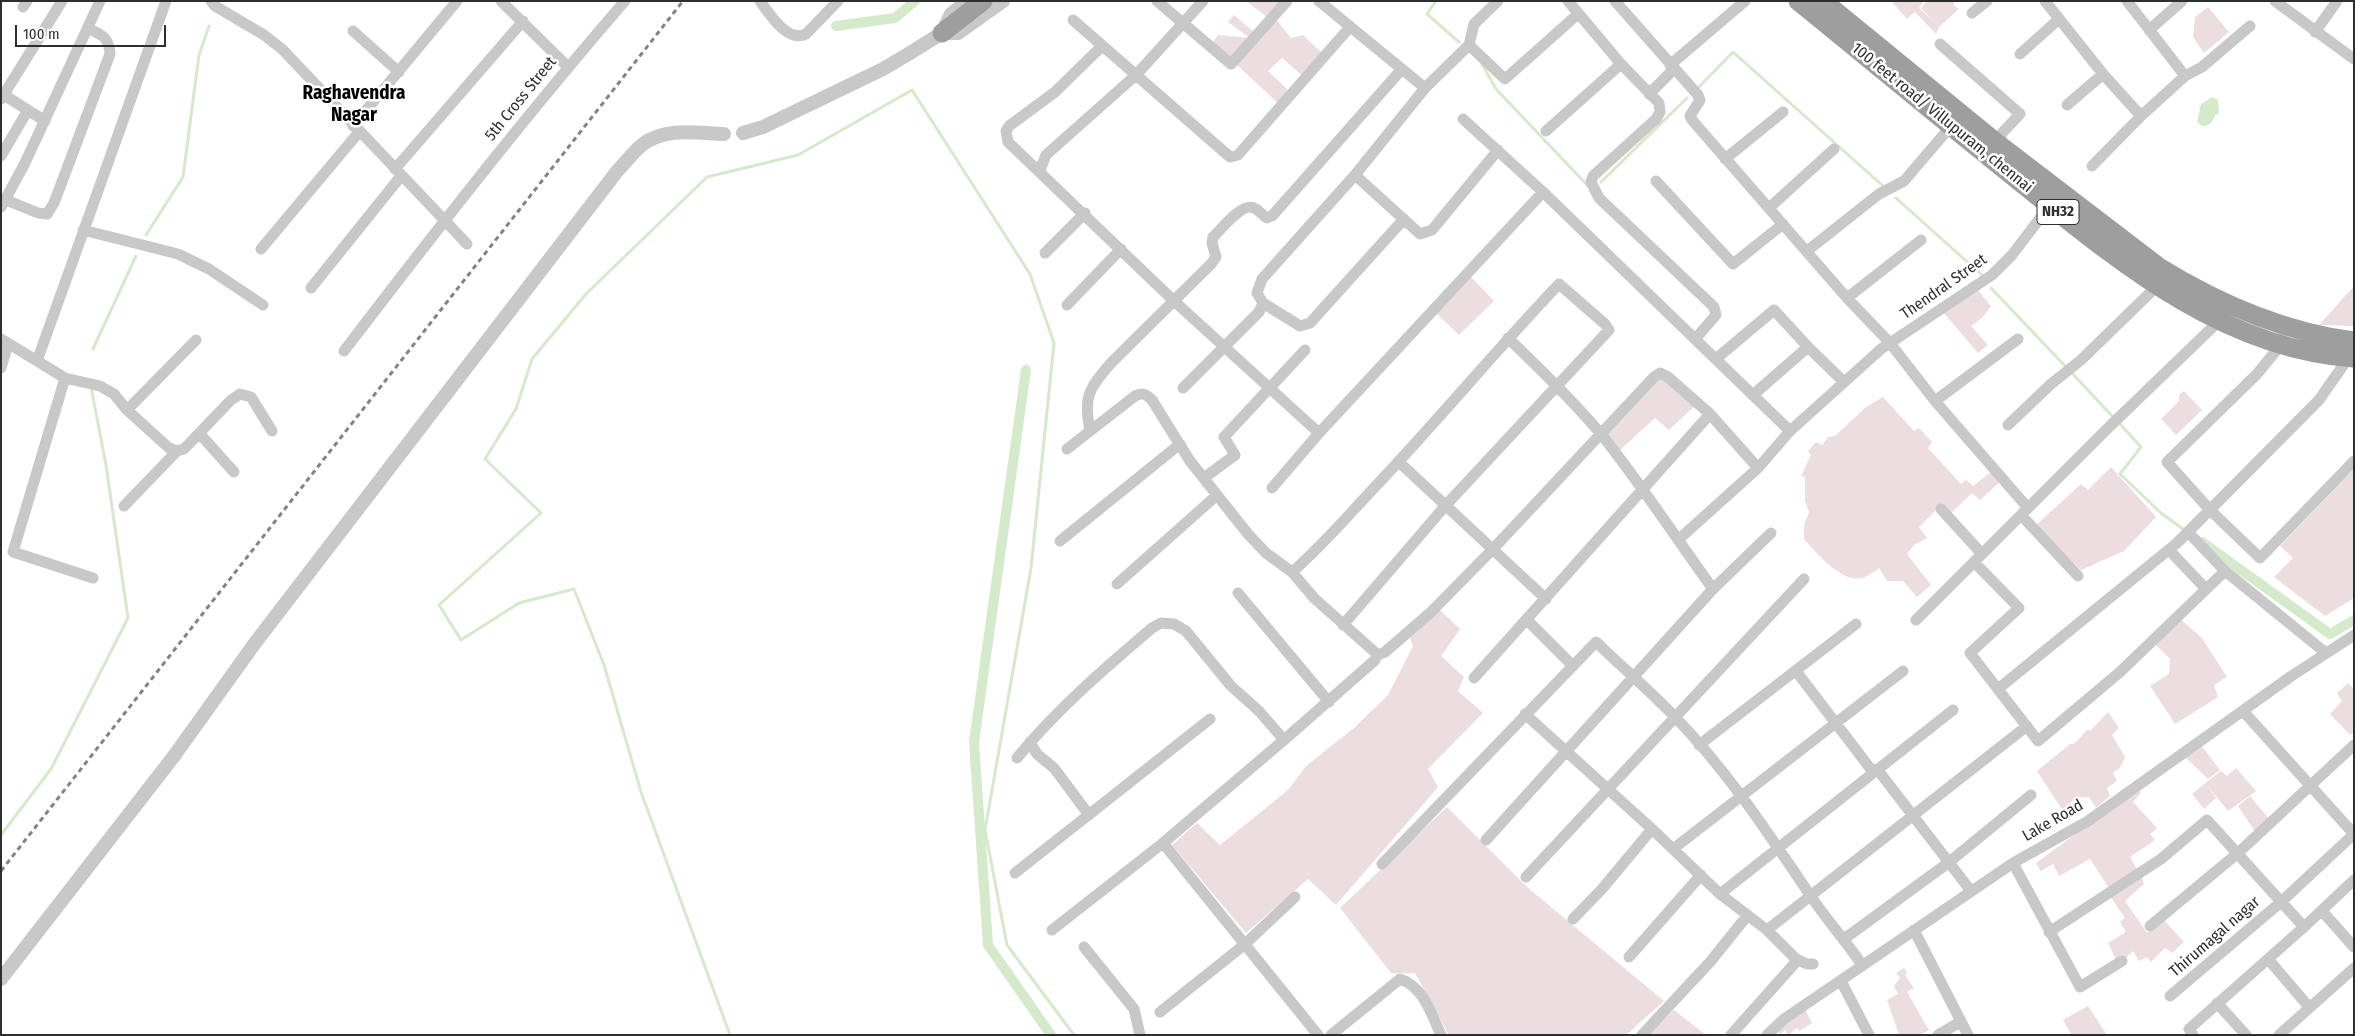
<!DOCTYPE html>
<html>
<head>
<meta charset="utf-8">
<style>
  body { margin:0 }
  #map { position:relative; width:2355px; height:1036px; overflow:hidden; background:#fff; font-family:"Fira Sans Condensed",sans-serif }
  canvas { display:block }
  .frame { position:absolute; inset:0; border:2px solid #2e2e2e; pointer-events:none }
  .scale { position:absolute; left:15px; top:25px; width:151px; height:22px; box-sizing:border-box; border:2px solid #2e2e2e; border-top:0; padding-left:6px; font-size:15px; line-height:18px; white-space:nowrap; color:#2e2e2e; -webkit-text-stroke:4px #fff; paint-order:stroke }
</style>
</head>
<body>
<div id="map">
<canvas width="2355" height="1036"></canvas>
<div class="frame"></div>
<div class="scale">100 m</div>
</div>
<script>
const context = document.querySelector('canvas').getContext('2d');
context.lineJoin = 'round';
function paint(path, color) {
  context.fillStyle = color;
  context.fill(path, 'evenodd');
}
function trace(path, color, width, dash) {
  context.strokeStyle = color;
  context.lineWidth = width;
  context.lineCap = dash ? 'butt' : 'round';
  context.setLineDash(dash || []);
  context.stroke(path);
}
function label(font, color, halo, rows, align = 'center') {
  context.font = font + ' "Fira Sans Condensed",sans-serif';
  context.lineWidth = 5;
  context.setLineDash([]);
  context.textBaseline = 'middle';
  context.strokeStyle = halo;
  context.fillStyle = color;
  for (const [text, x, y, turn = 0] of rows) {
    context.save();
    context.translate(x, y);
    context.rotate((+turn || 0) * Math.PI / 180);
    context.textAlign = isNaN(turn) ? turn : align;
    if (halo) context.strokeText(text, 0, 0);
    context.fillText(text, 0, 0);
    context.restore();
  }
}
paint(new Path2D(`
  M1246,1H1284L1231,64L1210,46L1218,35L1250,38L1228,22L1234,15L1254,32L1267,17Z
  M1891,1H1924L1919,8L1935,22L1921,8L1927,1H1955L1953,5L1959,9L1939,27L1936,34L1915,12L1907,19Z
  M2208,7L2229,32L2204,53L2193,37L2195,17Z
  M1276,19L1291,38L1303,35L1324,55L1304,77L1282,58L1268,71L1291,93L1280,105L1237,65Z
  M1469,275L1494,301L1459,335L1435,312Z
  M2354,286V326L2319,325Z
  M1977,289L1991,306L1983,317L1971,326L1988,345L1978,353L1943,312Z
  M1661,376L1696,405L1669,430L1655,418L1619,451L1606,432Z
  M2184,391L2202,410L2176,435L2161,419L2179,401V395Z
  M1883,397L1914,431L1919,428L1932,442L1928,448L1961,484L1966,480L1973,486L1993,470L2002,480L1980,500L1972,493L1950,514L1940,506L1919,527L1927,538L1914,545L1907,554L1931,585L1917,597L1903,581H1887L1879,568C1875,571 1870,575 1865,577C1843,586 1817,553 1804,539V525L1809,512L1805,501V477L1801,476L1811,455L1808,451L1816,442L1822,445L1828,437L1835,436L1866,407Z
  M2111,467L2156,517L2124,551L2081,570L2035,526L2081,484L2088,490Z
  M2354,469V598L2325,616L2274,577L2293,558L2280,546Z
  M1439,609L1460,629L1441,656L1464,677L1458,691L1483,713L1428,769L1438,787L1336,905L1308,879L1246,933L1172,845L1197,823L1220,845L1288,790L1306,766L1354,728L1388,695L1413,646L1410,638Z
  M2179,618L2202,638L2227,677L2214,685L2218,697L2175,724L2150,686L2169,674L2170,659L2155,644Z
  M2348,683L2354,690V732L2350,735L2330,714L2342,701L2337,693Z
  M2108,712L2119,728L2112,735L2125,757L2120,768L2113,773L2117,781L2107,788L2110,796L2096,808L2089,797L2075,798L2063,811L2037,771L2070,744L2075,743L2087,730H2091Z
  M2200,744L2220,770L2208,779L2184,756Z
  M2236,768L2256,791L2228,811L2205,783L2221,771L2227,776Z
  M2205,783L2216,798L2204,809L2192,794Z
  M2137,789L2141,793L2133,802L2157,828L2150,834L2155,840L2130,857L2138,871L2109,888L2090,859L2059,876L2053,864L2041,871L2036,863Z
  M2250,796L2270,820L2256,833L2238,806Z
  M1447,807L1527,887L1664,1001L1626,1035H1449L1415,973H1391L1340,908Z
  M2141,874L2144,884L2125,901L2147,933L2163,919L2184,942L2172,953L2165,948L2151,962L2147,957L2139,961L2133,951L2125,959L2116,960L2108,943L2126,932L2120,922L2125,918L2110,896Z
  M1904,968L1907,973L1905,975L1914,988L1907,992L1929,1030L1920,1035H1899L1887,1000L1898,994L1894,986L1900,978L1896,973Z
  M2088,1006L2107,1035H2072L2063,1020Z
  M1804,1007L1812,1023L1800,1031L1797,1028L1788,1035L1785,1030L1780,1034L1775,1029Z
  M1674,1010L1706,1035H1647Z`), '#ebdde0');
paint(new Path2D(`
  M2212,97L2218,100L2219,114L2215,115C2213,123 2209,126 2202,126L2197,122L2201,104Z`), '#d4eaca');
trace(new Path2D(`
  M1436,1L1427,14L1459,42
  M1482,64L1496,89L1589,187
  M1697,89L1733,52L1883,186
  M1601,182L1687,98
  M1896,198L1983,276
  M146,235L183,177L199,55L209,26
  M1991,288L2066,367
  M93,349L136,256
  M2072,373L2114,418
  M2120,424L2141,447L2120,474L2161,513L2183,529
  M1,835L51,769L128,618L106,465L91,387
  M730,1035L641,792L604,665L574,589L519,603L461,640L439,605L541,513L485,459L516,409L532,359L586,294L707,177L798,155L912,90L1030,274L1054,343L1031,568L985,830L1007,945L1074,1035`), '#d4eaca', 3);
trace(new Path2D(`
  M836,26L895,18L915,1
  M1026,370L974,742L988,945L1051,1035
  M2202,542L2330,634L2354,620`), '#d4eaca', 10);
trace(new Path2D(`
  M211,1L215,6L264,35L282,49L467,244
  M501,1L568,67
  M760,1C770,15 788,43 806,34L838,1
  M1157,1L1231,64L1287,1
  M1319,1L1425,88
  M1568,1L1621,64L1659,103L1660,112L1656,119L1593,176L1591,182L1599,198L1714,307L1716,315L1696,338
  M1615,1L1698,95L1700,100L1690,116L1692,120L1847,298L1890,343L1935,401L2028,508
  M2045,1L2103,74L2141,116
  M2127,1L2185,76
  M2275,1L2354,59
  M23,7L27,1
  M1972,13L1987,1
  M1073,20L1230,157L1238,155L1350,27
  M2149,30L2182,1
  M353,31L399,72
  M2315,32L2337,1
  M1940,44L2020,114L2003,132L1997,143
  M1469,45L1505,79L1578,14
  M1102,46L1055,92L1009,126L1006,131L1008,142L1174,301L1319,433
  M2020,54L2059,19
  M1670,65L1745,1
  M1,93L45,121
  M1649,94L1674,69
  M1,99L62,1
  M2067,105L2103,74
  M1463,119L1543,192L1790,431
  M353,126L457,1
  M1546,131L1621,64
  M1,156L28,110
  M1725,159L1783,112
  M2092,166L2141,116L2185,76L2202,67L2250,26
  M395,169L523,21
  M1040,170L1046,155L1136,75L1203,1
  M1355,175L1420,234L1432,230L1498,150
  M1656,181L1733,264L1783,224
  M6,200L38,213L47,214L54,203L110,54C109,38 103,35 89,29
  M1,207L24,165L100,1
  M1769,208L1834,149
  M83,230L178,254L209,269L263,305
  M261,249L359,132
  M1807,251L1879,194L1904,181L1951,126
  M1045,253L1085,213
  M311,288L401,176
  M1847,298L1921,240
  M1263,303L1300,326L1310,323L1404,219
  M1067,305L1121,249
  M1508,338C1540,369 1572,400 1601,434C1641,484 1676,538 1713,589
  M1,339L65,378L100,386L114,394L127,410L169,448L177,451L184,449L231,400L240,394L251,397L272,431
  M2284,341L2257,374L2167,462L2210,510L2260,558L2354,461
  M344,351C435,232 527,114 625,1
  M1717,358L1774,310L1808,347L1844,382
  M37,361L166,1
  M1,368L8,344
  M65,378L13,552L93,578
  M1183,388L1259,312L1263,303L1257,293L1262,279L1355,175L1425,88L1469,45L1474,24L1498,1
  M1754,394L1808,347
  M1935,401L2018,339
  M127,410L196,340
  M2008,425L2051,384L2081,360L2157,286
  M1090,431C1083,396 1089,389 1111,363L1211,264L1216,257L1212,243L1213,237C1221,230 1242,202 1254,208C1259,210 1262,215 1267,218L1272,216L1402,69
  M199,433L234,472
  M1399,462L1546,599
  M1204,478L1235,455L1224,437L1305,350
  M1272,488L1319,433L1543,192
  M124,506L177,451
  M1941,509L1982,554
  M2021,515L2078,576
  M2188,532L2225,571
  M1678,540L1758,468L1790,431L1881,349L1992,275L2012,255L2050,205
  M1060,541L1180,444
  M2169,550L2206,589
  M1974,562L2019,608L1970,653L2038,741L2120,672L2225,571L2326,653
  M1292,572C1321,547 1346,518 1372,490C1436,423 1495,351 1559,284L1605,324L1609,330L1446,505L1343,625
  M1117,584L1216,496
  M1238,593L1329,702
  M1527,620L1573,666
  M1916,620L2108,428L2220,320
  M1378,655L1385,652L1430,613L1493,549L1654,377L1660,373L1668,377L1710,414L1758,468
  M1796,671L1873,772
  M1474,678L1710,414
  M1998,689L2177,543L2319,400L2349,357
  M2243,711L2354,834
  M1525,714L1652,829L1720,894L1767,930L1796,959L1795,963L1731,1035
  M1030,742L1037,754L1054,768L1089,815
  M1699,745L1856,624
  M1017,758C1056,710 1105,668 1152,628L1161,623L1174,624L1186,631L1231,686L1259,711L1284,740L1374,661L1378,655L1314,598L1292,572L1266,553L1248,534L1190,461L1152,400C1146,394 1143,392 1135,396L1067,449
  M1877,769L1971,891
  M1486,840L1713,589L1771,533
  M1163,843L1318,1035
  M1673,849L1903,671
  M2013,863L2080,987L2122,961
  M1382,864L1596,642C1622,667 1649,690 1674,716C1726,769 1768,833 1810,895C1826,919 1846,941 1862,965
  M1015,873L1210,719
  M1526,877L1804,579
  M1720,894L1953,710
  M2322,911L2354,947
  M1573,919L1602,889L1652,829
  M2150,926L2238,853L2354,745
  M1052,930L1163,843L1284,740
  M1767,930L2027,726
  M1914,930L1968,1035
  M2049,932L2161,859L2207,820L2304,927
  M1844,939L1948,863L2031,795
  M1084,947L1134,1009L1140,1035
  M1629,957L1701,875
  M1796,959L1807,964H1813
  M2268,959L2309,1007
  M1841,981L1869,1035
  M2170,996L2281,902L2354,834
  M2217,1003L2246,1035
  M1160,1012L1244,945L1295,897
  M1331,1035L1400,979C1424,987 1431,1014 1441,1035
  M1642,1035L1710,962L1747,916
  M1767,1035L1784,1019L2013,863L2088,821L2290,677L2354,635
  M1938,1035L1960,1022
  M2193,1035L2189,1029L2304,927L2354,880
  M2279,1035L2354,968`), '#c8c8c8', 11);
trace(new Path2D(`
  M942,33H958L1003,1
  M743,133L763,127L883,69L910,53L942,33L951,14L968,1
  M1,979L174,756L255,643L618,170C626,162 634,151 643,144C667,127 696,133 724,134`), '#c8c8c8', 14);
trace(new Path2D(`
  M1798,1C1871,60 1942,120 2015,178C2115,258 2220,349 2354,358
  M1823,1L1997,143L2159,267C2219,304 2284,332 2354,341
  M942,33L983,1`), '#9e9e9e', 19);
trace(new Path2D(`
  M1,871L683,1`), '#838383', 3, [5, 4]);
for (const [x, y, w] of [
  [2058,212,42]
]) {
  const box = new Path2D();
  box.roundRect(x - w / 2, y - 12.5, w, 25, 4);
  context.fillStyle = '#fff';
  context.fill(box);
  trace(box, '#2e2e2e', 1);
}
label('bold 15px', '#2e2e2e', null, [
  ["NH32",2058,212]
]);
label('16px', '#2e2e2e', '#fff', [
  ["5th Cross Street",521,99,-51],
  ["100 feet road/ Villupuram, chennai",1942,118,39],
  ["Thendral Street",1944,287,-35],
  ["Lake Road",2053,821,-30],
  ["Thirumagal nagar",2215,937,-41]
]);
label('bold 19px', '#000', '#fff', [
  ["Raghavendra",354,94],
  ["Nagar",354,116]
]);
</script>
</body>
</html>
